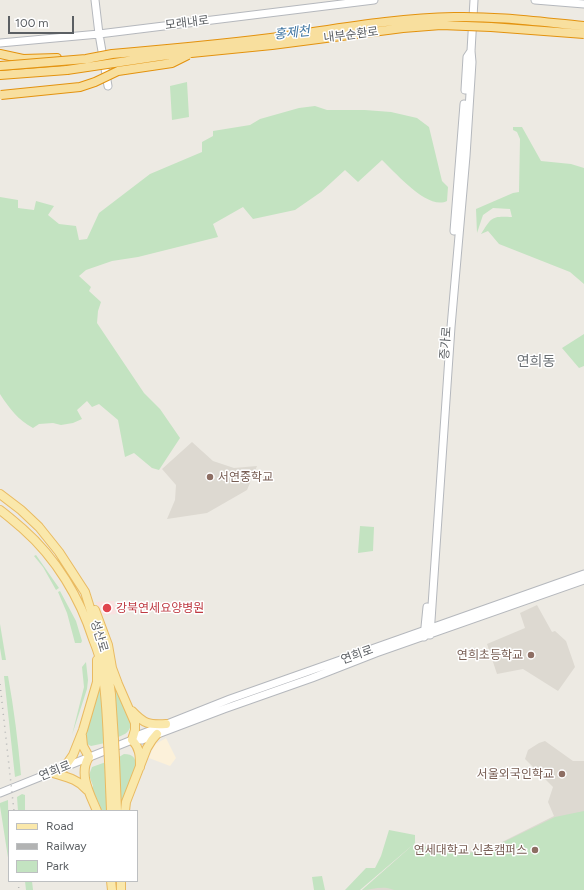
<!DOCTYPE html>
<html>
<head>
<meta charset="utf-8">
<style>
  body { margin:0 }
  #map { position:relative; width:584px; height:890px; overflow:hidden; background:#edeae3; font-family:Figtree,sans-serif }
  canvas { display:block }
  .legend { position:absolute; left:8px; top:810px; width:130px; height:72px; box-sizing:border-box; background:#fff; border:1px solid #bdbfc1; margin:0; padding:5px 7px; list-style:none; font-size:12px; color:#5b5f63 }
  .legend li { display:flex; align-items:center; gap:8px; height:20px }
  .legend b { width:20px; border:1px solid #bdbfc1 }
  .scale { position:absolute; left:8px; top:16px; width:66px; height:18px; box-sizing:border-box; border:2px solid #5b5f63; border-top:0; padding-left:5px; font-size:12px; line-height:14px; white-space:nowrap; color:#5b5f63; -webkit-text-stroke:3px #fff; paint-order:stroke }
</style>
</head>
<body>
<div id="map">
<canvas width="584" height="890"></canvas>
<ul class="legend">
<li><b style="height:5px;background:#fae8ab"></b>Road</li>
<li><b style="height:5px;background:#b2b3b3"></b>Railway</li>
<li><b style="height:11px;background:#c3e3c1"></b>Park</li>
</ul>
<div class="scale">100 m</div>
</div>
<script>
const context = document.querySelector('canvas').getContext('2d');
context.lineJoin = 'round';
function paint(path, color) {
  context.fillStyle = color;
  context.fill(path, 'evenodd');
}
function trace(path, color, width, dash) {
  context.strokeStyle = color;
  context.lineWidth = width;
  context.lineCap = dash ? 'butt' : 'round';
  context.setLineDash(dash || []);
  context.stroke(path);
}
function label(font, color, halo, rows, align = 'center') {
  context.font = font + ' Figtree,"Noto Sans KR",sans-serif';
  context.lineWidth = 3;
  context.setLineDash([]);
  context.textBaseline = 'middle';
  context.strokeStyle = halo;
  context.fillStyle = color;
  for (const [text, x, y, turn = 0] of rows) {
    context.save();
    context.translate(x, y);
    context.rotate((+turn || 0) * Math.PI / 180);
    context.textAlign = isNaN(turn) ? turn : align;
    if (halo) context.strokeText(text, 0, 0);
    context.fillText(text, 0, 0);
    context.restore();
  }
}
paint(new Path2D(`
  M166,738L176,758L170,766L149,758L154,745Z`), '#fcf1da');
paint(new Path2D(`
  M192,442L213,461L234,468L257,466L247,490L207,513L167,519L175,500L176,485L162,469Z
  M537,605L552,632L555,631L566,641L575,667L558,691L523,669L497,674L487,644L525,628L520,613Z
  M545,741L573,761H584V890H362L414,844L454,852L484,851L554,816L548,802L553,787L525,759L528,750L539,743Z`), '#ddd9d1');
paint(new Path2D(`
  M114,601L116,614L103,615L96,602Z`), '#f9e1e0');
paint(new Path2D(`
  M187,82L189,117L172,120L170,86Z
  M315,106L327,110H365L391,112L417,118L429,127L442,181L448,187L447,201C428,211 395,172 382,160L358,182L345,170L321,192L295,210L253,219L243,207L213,224L218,237L138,257L112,261L86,270L79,276L91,287L89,291L101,302L98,311L97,323L144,393L160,409L180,438L159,470L152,468L134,453L125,457L118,420L99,404L92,407L87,401L77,410L82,419L73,423L61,425L53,423L39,424L33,428C18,420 9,408 0,394V197L18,200V208L34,210L36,201L54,206L48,215L59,224L76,226L79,240L87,239L99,213L150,174L202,152V142L213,136V131L250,125L260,119L299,108Z
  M513,127H522L541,161L571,164L584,168V284L570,272L499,244L488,231L481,234C492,217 491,216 512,217L510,209L493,208L483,215L477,233L476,209L513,193L519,192L520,139L517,132L513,130Z
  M584,334V366L579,368L562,348Z
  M360,526L374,527L373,551L358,553Z
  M36,555L59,588L56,590L43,567L34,556Z
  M60,591L76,621L82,641L81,643H75L67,613L58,592Z
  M0,624L6,660H2L0,648Z
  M86,662L88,680L87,689L72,735L84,687L82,667Z
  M4,676H8C14,709 18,742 21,775L15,777Z
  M100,683L105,743L91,746L87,744L84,736Z
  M114,686L131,723C130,732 126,734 118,737Z
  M124,754C133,754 136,758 136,766L123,807H120L119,757Z
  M106,762L108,811H102L92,788L93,786L89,775L92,767Z
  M22,794L25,795V811H18L17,797Z
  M8,800L9,864L0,806V803Z
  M584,811V890H394C382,885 373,890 362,890L414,844C437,850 459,854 483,852L555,817Z
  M389,830L415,835V843L360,890H345L366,868H375L381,856Z
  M322,876L325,890H314L312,877Z
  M25,881H32L33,890H26Z`), '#c3e3c1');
const secondary = new Path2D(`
  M95,0L99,34L108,86
  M535,0L584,4
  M0,43L99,34L374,0
  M465,90L467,57L471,51
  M454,231L464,104
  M430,635L451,327L466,156L472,62L471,51L474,0
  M424,637L427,607
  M133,740H142L224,709L312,678L376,653L584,580
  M0,793L132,740L139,735L157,728L230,699L584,574`);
const primary = new Path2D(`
  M0,494L21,510L39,527L59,552L85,592L106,659L111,694L114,740
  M0,510C8,516 16,523 23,529C56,558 80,598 93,639C97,649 101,659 102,669C106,693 107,718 108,742
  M95,610L108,645L112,668L118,684L135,723V730L132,740C140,748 140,756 140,767
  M132,711C144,724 149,725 166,724
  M82,736L83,746L89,757C78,774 90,794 97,811
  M115,759L117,811
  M109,761L111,811
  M64,768L73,755L83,730L97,682V660
  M53,773C66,777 78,779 87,790
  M125,811L126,802L147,748L152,740L157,734
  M111,881L112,890
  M121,881V890`);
const trunk = new Path2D(`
  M0,54L23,59L57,58
  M0,75L67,70`);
trace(secondary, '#b5b8bd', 9);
trace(primary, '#e9ba61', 10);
trace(trunk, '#e3920e', 10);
trace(secondary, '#fff', 7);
trace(primary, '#fae8ab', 8);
trace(trunk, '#f8df9e', 8);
trace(new Path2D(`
  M0,684L14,811
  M18,881L19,890`), '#b2b3b3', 1.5, [1, 5]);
const primaryBridge = new Path2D(`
  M114,740L115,759
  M108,742L109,761`);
const trunkBridge = new Path2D(`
  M0,66L86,59L112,54C170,49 228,44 286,36C342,28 398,18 454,17C497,16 541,22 584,26
  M67,70L161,56L272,45L403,28L441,25L491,27L584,34
  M1,95L80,87L95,82L118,71L172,63L188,55`);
trace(primaryBridge, '#e9ba61', 10, []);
trace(trunkBridge, '#e3920e', 10, []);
trace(primaryBridge, '#fae8ab', 8);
trace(trunkBridge, '#f8df9e', 8);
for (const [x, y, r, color] of [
  [210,477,4,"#8d6e63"],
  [107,608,5,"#e0444e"],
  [531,655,4,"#8d6e63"],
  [562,774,4,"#8d6e63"],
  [535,850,4,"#8d6e63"]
]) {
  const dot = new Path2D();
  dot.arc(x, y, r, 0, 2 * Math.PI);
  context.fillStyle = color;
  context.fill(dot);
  trace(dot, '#fff', 1.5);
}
label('12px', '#5b5f63', '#fff', [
  ["모래내로",187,23,-7],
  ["내부순환로",351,35,-7],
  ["증가로",446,343,-86],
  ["성산로",99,636,73],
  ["연희로",357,655,-20],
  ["연희로",55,771,-22]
]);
label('12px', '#785e54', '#fff', [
  ["서연중학교",218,477,"left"],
  ["연희초등학교",523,655],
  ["서울외국인학교",554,774],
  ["연세대학교 신촌캠퍼스",527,850]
], 'right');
label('12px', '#be3a42', '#fff', [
  ["강북연세요양병원",116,608]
], 'left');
label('italic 13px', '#4277a2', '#fff', [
  ["홍제천",292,33,-6]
]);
label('14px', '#6c7175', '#fff', [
  ["연희동",536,362]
]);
</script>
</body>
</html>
